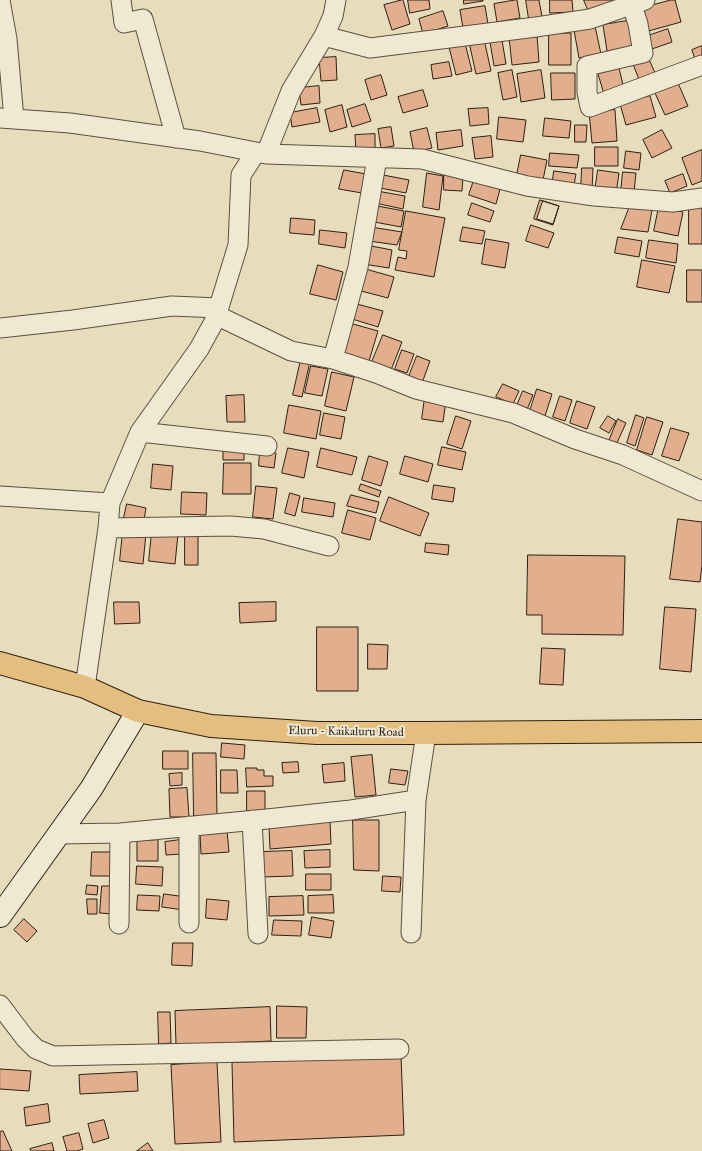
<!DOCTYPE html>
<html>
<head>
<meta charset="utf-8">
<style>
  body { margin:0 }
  canvas { display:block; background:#e7ddbd }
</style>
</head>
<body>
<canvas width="702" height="1151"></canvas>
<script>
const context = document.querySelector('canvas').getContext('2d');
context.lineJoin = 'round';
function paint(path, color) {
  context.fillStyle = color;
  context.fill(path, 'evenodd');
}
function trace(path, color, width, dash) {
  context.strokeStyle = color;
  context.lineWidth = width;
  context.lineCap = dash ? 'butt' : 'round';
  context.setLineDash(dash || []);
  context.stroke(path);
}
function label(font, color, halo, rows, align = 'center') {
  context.font = font + ' "IM FELL Great Primer",serif';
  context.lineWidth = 4;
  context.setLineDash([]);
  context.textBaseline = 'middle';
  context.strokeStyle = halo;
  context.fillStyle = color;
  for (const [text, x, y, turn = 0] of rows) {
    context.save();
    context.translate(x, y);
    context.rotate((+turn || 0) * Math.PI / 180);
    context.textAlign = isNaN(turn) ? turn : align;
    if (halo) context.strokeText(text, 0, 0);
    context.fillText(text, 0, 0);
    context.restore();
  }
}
const building = new Path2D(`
  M403,0L410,24L392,30L384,5Z
  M408,0H429L430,9L410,13Z
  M464,0H483V1L464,4Z
  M517,0L520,18L497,22L494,4Z
  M526,0H539L542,17L529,19Z
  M550,0H572L573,12L550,13Z
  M584,0H617L589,12Z
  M671,0H675L681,22L645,32L639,9Z
  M485,6L488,24L463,28L460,10Z
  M443,11L448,26L423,34L419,19Z
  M633,20L637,46L607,51L603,25Z
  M595,26L601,54L579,58L574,30Z
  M668,29L672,42L649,50L645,37Z
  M549,33H571V65H549Z
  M537,35L539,62L512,65L509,37Z
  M484,39L491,71L476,74L469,42Z
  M502,40L506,64L494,66L490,42Z
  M465,43L472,71L456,75L449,47Z
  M702,46V59L696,62L692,50Z
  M336,57L337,80L321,81L319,58Z
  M648,57L656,75L640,82L633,64Z
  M449,62L452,76L433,79L431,65Z
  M619,68L624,89L604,94L598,74Z
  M512,70L517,97L503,100L498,73Z
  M541,70L545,98L521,102L517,74Z
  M551,73H575V99L552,100Z
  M381,75L387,95L371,100L365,80Z
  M678,83L688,106L665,115L655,93Z
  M319,86L320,103L301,105L299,88Z
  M423,90L428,106L403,113L398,97Z
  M650,96L656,117L626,125L620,104Z
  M365,104L371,121L352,127L347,110Z
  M342,105L347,127L330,132L325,110Z
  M317,108L320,122L292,127L290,113Z
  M488,108L489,124L470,126L468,109Z
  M615,110L617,141L592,143L589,112Z
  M499,117L526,120L523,142L497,139Z
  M545,118L571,121L569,138L543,136Z
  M575,125H587L586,142H575Z
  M391,127L394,146L381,148L378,129Z
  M427,128L432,148L414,152L410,132Z
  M461,130L463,146L438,150L436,133Z
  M662,130L672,148L652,158L643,140Z
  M375,134V151L356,152L355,135Z
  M491,136L493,157L475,159L472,138Z
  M595,147H618V166H595Z
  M702,150V181L692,185L682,158Z
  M626,151L641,153L639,170L624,168Z
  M550,153L579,155L577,168L549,166Z
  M521,155L547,160L543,180L517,175Z
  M582,168H593L592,190H581Z
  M344,170L366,174L362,193L339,189Z
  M598,170L619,173L616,194L595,191Z
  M554,171L576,174L573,191L552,188Z
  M623,172L636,173L634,192L621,191Z
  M427,173L443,176L439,210L423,207Z
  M378,174L409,180L406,193L375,187Z
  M683,174L687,186L670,193L665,181Z
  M444,175L463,176L462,191L444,190Z
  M474,180L500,189L496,204L469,195Z
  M377,191L405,196L403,209L375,203Z
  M540,200L559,206L553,225L534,219Z
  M543,201L559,206L553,224L537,219Z
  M472,203L494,211L490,222L468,215Z
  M372,205L404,211L401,227L369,221Z
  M689,205H702V244H689Z
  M630,206L652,210L648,232L621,229Z
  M659,207L683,212L678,236L654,231Z
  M406,211L445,218L434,277L395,270L398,257L406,259L407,251L399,250Z
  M291,218L315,220L314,235L290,233Z
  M531,225L554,233L548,248L526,241Z
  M371,227L402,232L397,245L369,241Z
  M463,227L485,231L482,244L460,241Z
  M320,230L347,233L345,248L319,244Z
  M618,237L642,241L639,257L615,253Z
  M486,239L509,243L505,268L482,264Z
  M649,240L678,244L676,263L646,258Z
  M366,245L392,250L389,268L363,264Z
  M642,260L675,266L669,293L637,287Z
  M318,265L343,272L336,300L310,294Z
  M362,268L394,277L388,298L357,290Z
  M687,270H702V302H687Z
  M353,303L383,311L378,327L349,318Z
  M346,322L378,331L369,361L338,351Z
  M383,335L402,342L391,370L372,362Z
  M402,350L414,354L407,373L395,369Z
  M302,355L311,357L302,397L293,395Z
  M417,356L430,361L422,383L408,379Z
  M311,366L328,369L322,396L305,393Z
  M332,372L354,377L346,411L325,406Z
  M503,384L519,391L513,404L496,397Z
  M537,389L552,394L545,416L530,411Z
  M523,391L533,395L526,412L516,408Z
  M244,395L245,422H227L226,396Z
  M560,396L572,400L565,421L553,417Z
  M425,397L446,400L443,422L422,419Z
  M577,401L595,407L587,429L570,423Z
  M289,405L321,411L316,439L284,433Z
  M324,413L345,417L341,439L320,435Z
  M636,415L644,418L635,446L627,443Z
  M456,416L471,421L462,449L447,444Z
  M608,416L616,421L609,433L600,428Z
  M647,417L663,422L652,455L637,450Z
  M618,419L626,423L616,445L609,441Z
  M671,428L689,433L679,461L662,456Z
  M244,446V460H223V447Z
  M442,447L466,452L462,470L438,465Z
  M288,448L309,452L304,478L282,473Z
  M321,448L357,457L352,475L317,467Z
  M260,451L276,453L274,468L259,466Z
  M369,456L388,462L381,486L362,480Z
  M405,456L433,464L428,482L400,474Z
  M224,463H251V494H223Z
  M153,464L173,466L171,490L151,488Z
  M361,484L381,491L379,497L359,490Z
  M434,485L455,488L453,502L432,499Z
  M256,486L277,488L273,519L253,517Z
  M182,492L207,493L206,515L181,514Z
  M290,493L300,496L295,516L285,513Z
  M351,495L379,502L376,513L347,506Z
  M389,497L429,513L420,536L380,521Z
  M304,498L335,503L333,517L302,512Z
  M127,504L146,508L143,526L123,522Z
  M348,510L376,518L370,540L342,533Z
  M678,519L702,522V565L700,582L670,579Z
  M123,531L146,533L143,564L120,561Z
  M152,532L178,534L175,564L149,561Z
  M185,536H198V565H185Z
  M426,543L449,545L448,555L425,552Z
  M528,555L625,556L623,635L542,634V615H527Z
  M114,602H139L140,623L115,624Z
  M276,602V621L240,623L239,603Z
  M665,607L696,609L691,672L660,669Z
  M317,627H358V691H317Z
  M368,644L388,645L387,669H368Z
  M542,648L565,649L563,685L540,684Z
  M222,743L245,745L244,759L221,757Z
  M163,751H188V769H163Z
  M193,753H216L217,816H194Z
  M372,755L376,795L355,797L351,757Z
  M298,762L299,772L283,773L282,763Z
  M344,763L345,781L324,783L322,765Z
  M246,768H257V770H264V776H273V786L247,787Z
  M391,769L408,771L405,785L389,783Z
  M221,770H237L238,793H221Z
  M182,773V785L170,786L169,774Z
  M187,788L189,817H170L169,789Z
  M247,791H265V810L247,811Z
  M353,820H379V871L354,870Z
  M330,821L331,844L270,849L269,826Z
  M227,831L229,852L201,854L200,834Z
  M158,840V861H137V841Z
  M180,840L181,854L166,855L165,842Z
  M330,850V867L305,868L304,851Z
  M292,851L293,876L261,877L260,852Z
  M92,852H114V876H91Z
  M137,866L163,867L162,886L136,884Z
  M306,874H331V890H306Z
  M383,876L401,877L400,892L382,891Z
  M87,885L98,886L97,895L86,894Z
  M102,886H114L113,914L100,913Z
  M164,894L186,897L184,910L162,907Z
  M138,895L160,896L159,911L137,910Z
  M333,895L334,913H308V896Z
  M303,896L304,915L269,916V897Z
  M87,899H97V914H88Z
  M207,899L229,901L227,920L206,918Z
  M312,917L334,921L331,938L309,935Z
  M24,919L37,931L27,942L14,930Z
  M274,920L302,921L301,936L272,935Z
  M173,943H193L192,966L172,965Z
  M277,1006L307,1007L306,1038H277Z
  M270,1007L271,1041L176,1045L175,1011Z
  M158,1012H170L171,1043L159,1044Z
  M401,1056L404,1135L234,1142L232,1063Z
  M217,1062L221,1142L175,1144L171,1065Z
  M0,1069L31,1071L29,1091L0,1089Z
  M137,1072L138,1091L80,1094L79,1075Z
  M48,1104L50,1122L26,1126L24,1108Z
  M104,1120L109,1138L93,1143L88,1124Z
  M3,1131L12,1151H0V1132Z
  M79,1133L83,1149L77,1151H67L63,1137Z
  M52,1143L54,1151H31L30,1149Z
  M148,1143L153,1151H137Z`);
paint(building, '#e2af8e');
trace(building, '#2f1f12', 1);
const street = new Path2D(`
  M0,0L7,39L14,119
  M121,0L124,23L143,19L176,138
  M632,5L638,24L643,53L587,66V92L590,107L702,65
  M324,36L370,48L536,27L590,19L645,0
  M0,118L70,123L200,141L266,154L422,159L527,186L594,196L673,202L702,198
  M266,154L291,91L324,36L333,16L336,0
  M216,315L291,351L333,359L376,373L416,389L513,413L575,439L623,455L702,491
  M0,328L73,320L172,306L219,308
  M333,359L358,267L377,158
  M140,432L267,446
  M0,496L110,503L108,528L85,687
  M110,503L140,432L199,349L215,320L238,245L241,175L256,152
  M108,528L231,526L264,529L329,546
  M252,820L258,934
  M59,834L120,833L267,819L351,810L416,800
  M189,923V826
  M119,924L120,833
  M411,933L416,800L426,733
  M0,1005L25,1038L36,1049L53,1056L399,1049`);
const secondary = new Path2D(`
  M0,916L91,789L138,711`);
const primary = new Path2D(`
  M0,663L85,687L138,711L211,726L317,733H426L702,731`);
trace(street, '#5d4e3d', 21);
trace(secondary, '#2f1f12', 24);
trace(primary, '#2f1f12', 24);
trace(street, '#efe9d4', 19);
trace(secondary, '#efe9d4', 22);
trace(primary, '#e4be7e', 22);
label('12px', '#2f1f12', '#efe9d4', [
  ["Eluru - Kaikaluru Road",346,732,1]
]);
</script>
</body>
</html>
